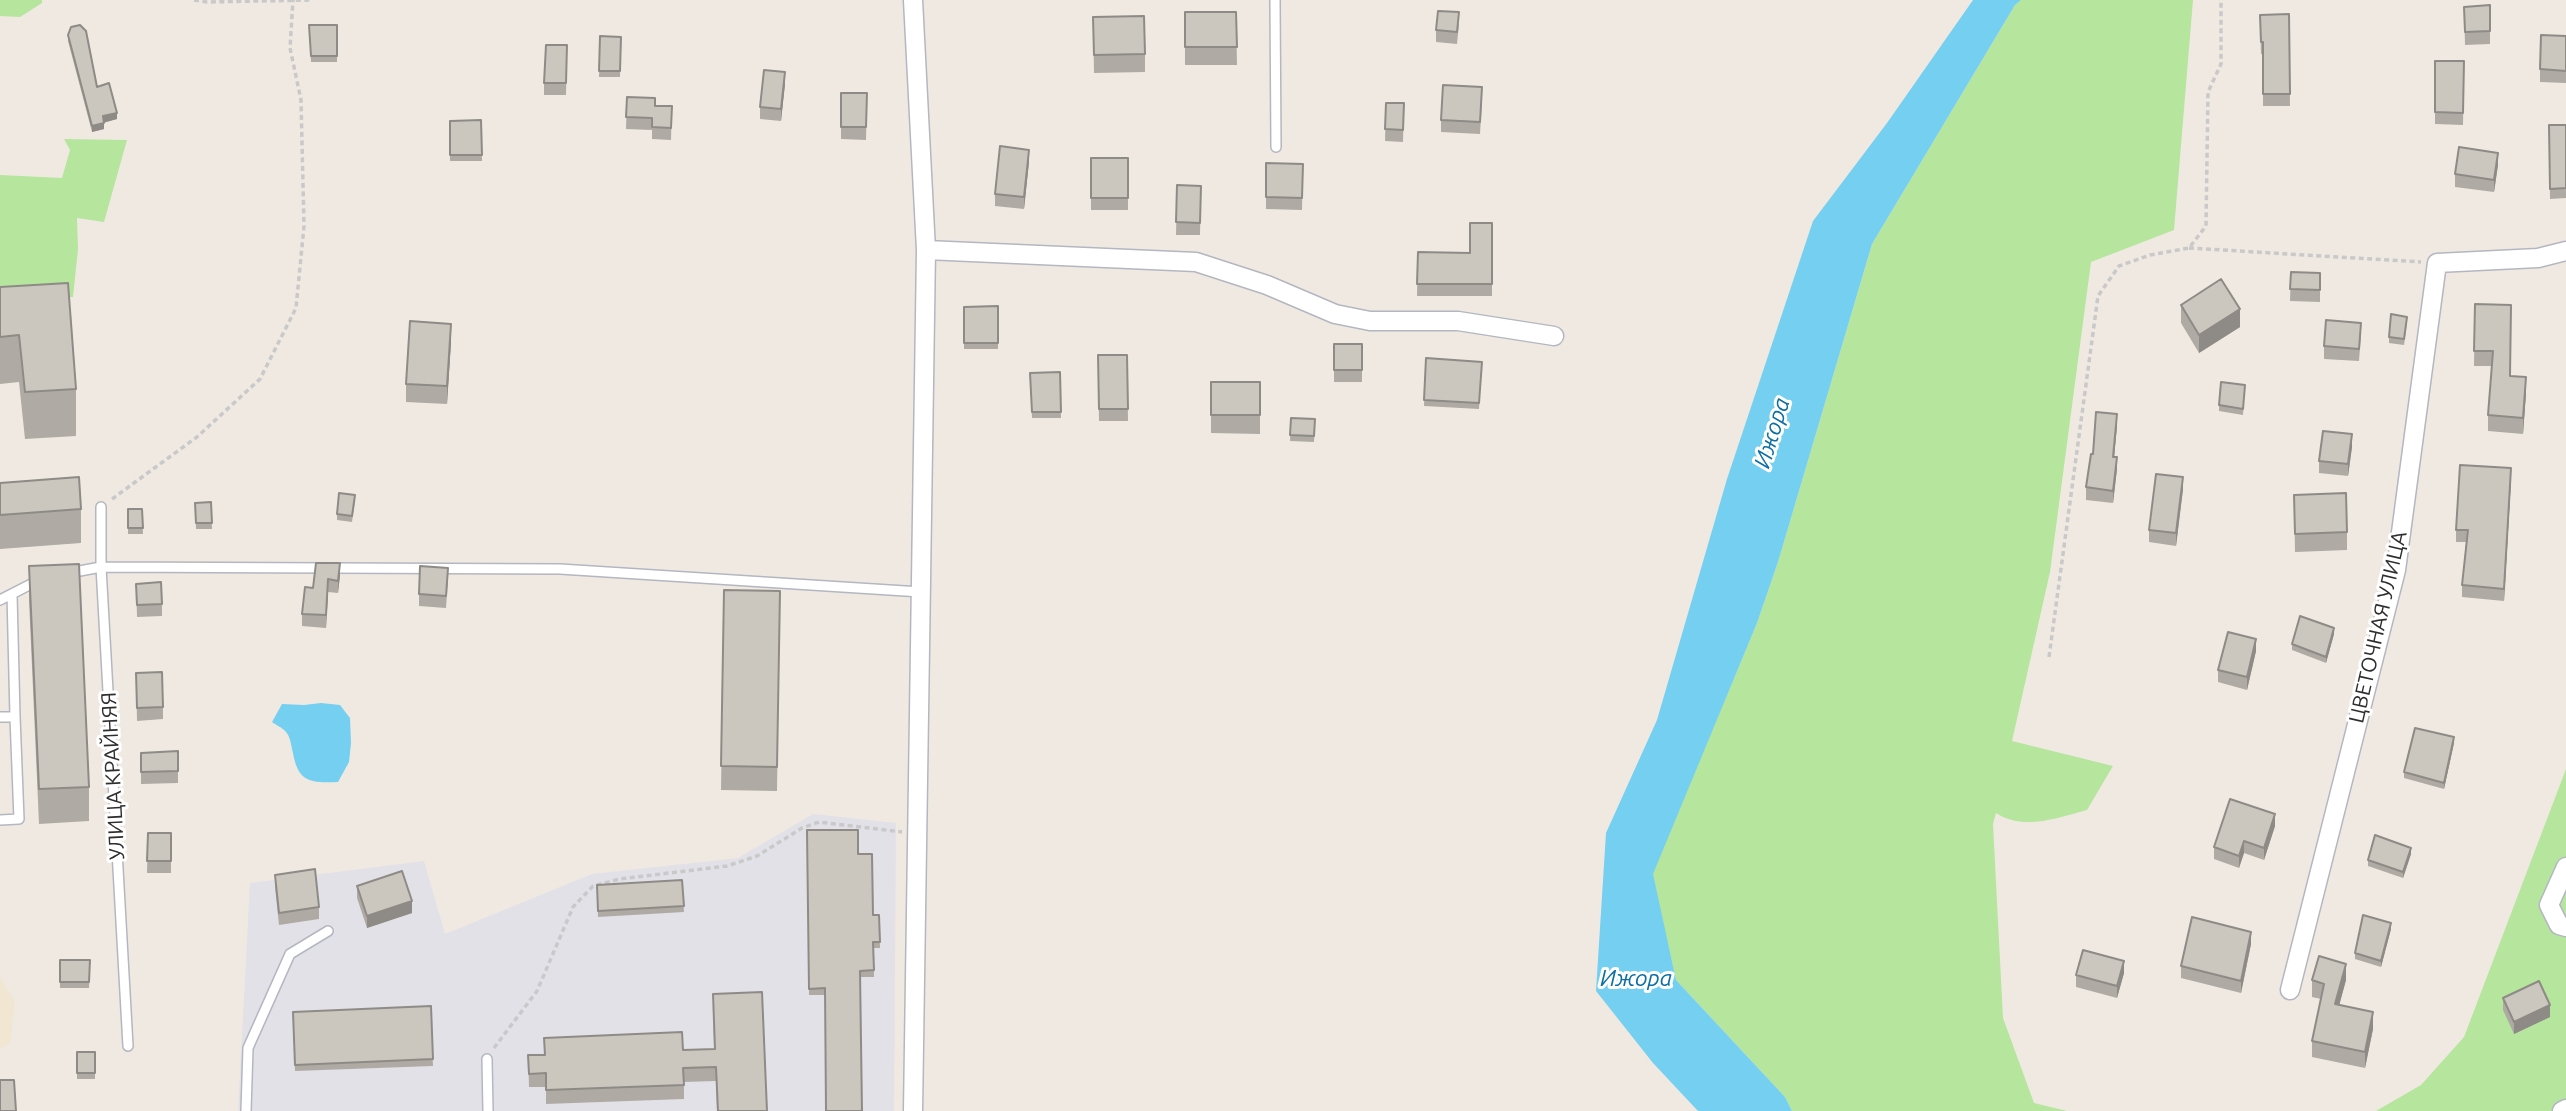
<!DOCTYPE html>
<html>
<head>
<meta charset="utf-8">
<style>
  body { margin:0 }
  canvas { display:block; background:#efe9e1 }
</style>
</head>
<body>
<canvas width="2566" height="1111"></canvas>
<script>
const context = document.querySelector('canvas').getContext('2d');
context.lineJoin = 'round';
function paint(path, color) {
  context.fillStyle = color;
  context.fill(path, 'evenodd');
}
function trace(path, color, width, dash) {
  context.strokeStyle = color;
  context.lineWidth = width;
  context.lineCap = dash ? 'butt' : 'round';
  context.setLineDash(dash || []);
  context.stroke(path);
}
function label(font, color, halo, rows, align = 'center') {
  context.font = font + ' Ubuntu,sans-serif';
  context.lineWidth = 6;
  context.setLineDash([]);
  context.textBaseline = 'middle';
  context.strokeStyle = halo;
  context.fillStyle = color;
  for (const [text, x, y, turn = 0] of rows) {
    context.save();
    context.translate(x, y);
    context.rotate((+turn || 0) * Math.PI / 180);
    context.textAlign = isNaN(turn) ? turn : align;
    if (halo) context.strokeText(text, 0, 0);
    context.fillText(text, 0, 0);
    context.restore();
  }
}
paint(new Path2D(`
  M813,814L896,823L894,1111H238L250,883L424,861L445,934L592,874L738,858Z`), '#e3e1e8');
paint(new Path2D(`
  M0,977L15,1002L10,1043L0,1049Z`), '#f0e6d1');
paint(new Path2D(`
  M0,0H42V3L20,17L0,16Z
  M2021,0H2193L2174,230L2091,262L2050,572L2012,741L2113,766L2087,810C2057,818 2023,831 1996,813L1993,824L2003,1018L2034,1103L2067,1111H1792L1785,1097L1676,980L1652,874L1757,623L1778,562L1872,244L2015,5Z
  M64,139L127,140L104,222L77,218L78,249L73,297L0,298V175L62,178L70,150Z
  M2566,769V1111H2376L2421,1085L2464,1037Z`), '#b6e59e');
paint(new Path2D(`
  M1973,0H2021L2015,5L1872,244L1778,562L1757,623L1653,874L1676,980L1785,1097L1792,1111H1698L1653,1063L1596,991L1606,833L1657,720L1727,479L1813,221L1887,123Z
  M321,703L340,705L350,718L351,743L349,762L338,782C312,783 298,783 293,753C291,746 291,738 286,732C283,728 276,725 272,722L282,704L304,705Z`), '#75cff0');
const service = new Path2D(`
  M1275,0L1276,147
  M101,507V567L128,1046
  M69,573L101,567L560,569L921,592
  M0,600L39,580
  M0,717H15L12,594
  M0,820L19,819L15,717
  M487,1059L488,1111
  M246,1111L248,1048L290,954L328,931`);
const minor = new Path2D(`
  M926,250L1196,262L1267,285L1335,314L1370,321H1458L1554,336
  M2566,867L2549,905L2559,925L2566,927
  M2290,990L2396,570L2437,263L2538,258L2566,251
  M913,1111L926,250L913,0
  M2562,1111L2566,1109`);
trace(service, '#b4b7c1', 12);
trace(minor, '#b4b7c1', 21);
trace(new Path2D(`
  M194,0L207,2L312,0
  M2189,248L2421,262
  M112,499L197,437L260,379L296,308L304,226L301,100L290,48L293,0
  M2049,657L2098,296L2119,266L2150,255L2189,248L2206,226L2208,92L2221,64V0
  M494,1048L537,991L573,907L593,886L620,879L727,866L757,856L802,828L819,822L902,832`), '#c9c9c9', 3.5, [5, 3.5]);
trace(service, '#fff', 9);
trace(minor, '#fff', 18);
paint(new Path2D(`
  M2490,5V44L2465,45L2464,7Z
  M1185,12H1236L1237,65H1185Z
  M2289,14L2290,106H2263V54H2261L2260,15Z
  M1093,17L1145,54V72L1094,73Z
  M1459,24L1457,44L1436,42V30Z
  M309,25H337V62H311Z
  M68,35L97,87L117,119L104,122V129L92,132L68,41Z
  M600,36L621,37L620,77H599Z
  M2566,36V83L2540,82V69Z
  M567,45L566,95H544V83Z
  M2435,61H2464L2463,125L2435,124Z
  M785,84L781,121L760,119V107Z
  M841,93H867L866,140L841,139Z
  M627,97L655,106H672L671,140L652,139V130L626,129Z
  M1482,100L1480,134L1441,132V120Z
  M1386,103H1404L1403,142L1385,141Z
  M481,120L482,161H450V121Z
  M2549,125H2566V198L2550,199Z
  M1091,158H1128V210H1091Z
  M1029,162L1024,209L995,206V194Z
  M1266,163L1303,164L1302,210L1266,209Z
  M2498,165L2494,192L2455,187V174Z
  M1177,185L1201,186L1200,235H1176Z
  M1492,223V296H1417L1418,252L1470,253Z
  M2291,272L2320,273V302L2290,301Z
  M0,287L76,389V436L25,439L19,382L0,384Z
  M2475,304L2510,376L2526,393L2523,434L2488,431V415L2492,366H2474Z
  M2181,305L2240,327L2199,353L2181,323Z
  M998,306V349H964V307Z
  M2407,323L2404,345L2389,343V337Z
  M2361,335L2359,361L2324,359V346Z
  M451,342L447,404L406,402V384Z
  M1334,344H1362V382H1334Z
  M1098,355H1127L1128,421H1099Z
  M1426,358L1482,362L1479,409L1424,406Z
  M1060,372L1061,418H1032L1030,373Z
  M1211,382H1260V434L1211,433Z
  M2245,385L2243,415L2219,411V405Z
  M1291,418L1315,419L1314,442L1290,441Z
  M2117,426L2114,457L2117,469L2113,503L2086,500V487L2093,454Z
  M2352,447L2348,476L2319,473V461Z
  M2511,480L2504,601L2462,597V585L2466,542H2456V530Z
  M0,483L81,509V543L0,549Z
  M2183,489L2176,546L2149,542V530Z
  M2294,495L2347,532V550L2295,552Z
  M355,501L352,522L337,520V514Z
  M211,502L212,529H196L195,503Z
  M128,509H142L143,534H128Z
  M316,563L340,575L338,593L328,592L326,628L302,626V614L313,588Z
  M29,566L89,787V821L39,824L29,600Z
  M448,580L446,608L419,606V594Z
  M136,584L162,604V616L137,617Z
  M724,590L780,591L777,791L721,790Z
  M2334,634L2326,663L2292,650V644Z
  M2256,651L2247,690L2218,682V670Z
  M136,673L163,707V719L137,721Z
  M2454,743L2444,789L2404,778V772Z
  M178,751V783L141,784V753Z
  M2275,826L2264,860L2244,853L2239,868L2214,859V847Z
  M807,830L858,854L873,915H879L880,948H874V977H860L825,995H809Z
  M148,833H171V873H147Z
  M2411,854L2403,878L2368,866V860Z
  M275,875L319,907V919L279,925L275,887Z
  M682,880L684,912L598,917L597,885Z
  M357,886L412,913L367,928L357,898Z
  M2391,929L2381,967L2355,959V953Z
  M2251,944L2241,993L2181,978V966Z
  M60,960H90L89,988H60Z
  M2124,973L2117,998L2076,987V975Z
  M2312,980H2346L2339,1005L2373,1029L2365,1068L2312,1057V1041L2321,999L2312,997Z
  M713,994L767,1111H717L716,1081L684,1082V1099L546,1104V1087H529L528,1055H545L544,1038L683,1050L714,1049Z
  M2503,998L2550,1017L2514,1034L2503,1010Z
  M431,1006L433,1066L295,1071L293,1012Z
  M77,1052H95V1079H77Z`), '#afaba4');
paint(new Path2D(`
  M785,72V84L781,121V109Z
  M117,113V119L103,123V116Z
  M104,123V129L92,132V126Z
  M1029,150V162L1024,209V197Z
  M2498,153V165L2494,192V180Z
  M2240,309V327L2199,353V335Z
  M451,324V342L447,404V386Z
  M2526,377V393L2523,434V418Z
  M2117,414V426L2113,469V457Z
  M2352,434V447L2348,476V464Z
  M2117,457V469L2113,503V491Z
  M2511,468V480L2504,601V589Z
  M2183,477V489L2176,546V533Z
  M340,563V575L338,593V581Z
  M328,579V592L326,628V615Z
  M2334,628V634L2326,663V657Z
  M2256,639V651L2247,690V677Z
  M2454,737V743L2444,789V783Z
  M2275,814V826L2264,860V848Z
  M2244,841V853L2239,868V856Z
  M2411,848V854L2403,878V872Z
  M412,901V913L367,928V916Z
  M2391,923V929L2381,967V961Z
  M2251,932V944L2241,993V981Z
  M2124,961V973L2117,998V986Z
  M2346,964V980L2335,1021V1004Z
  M2550,1005V1017L2514,1034V1022Z
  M2373,1012V1029L2365,1068V1052Z`), '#8e8b86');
const building = new Path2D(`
  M2490,5V31L2465,32L2464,7Z
  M1438,11L1459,12L1457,32L1436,30Z
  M1185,12H1236L1237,47H1185Z
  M2289,14L2290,94H2263V42H2261L2260,15Z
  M1144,16L1145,54L1094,55L1093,17Z
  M80,25L86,31L97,87L109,83L117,113L103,116L104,123L92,126L68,35L71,27Z
  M309,25H337V56H311Z
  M2541,35L2566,36V71L2540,69Z
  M600,36L621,37L620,71H599Z
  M546,45H567L566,83H544Z
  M2435,61H2464L2463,113L2435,112Z
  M764,70L785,72L781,109L760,107Z
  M1443,85L1482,87L1480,122L1441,120Z
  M841,93H867L866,127H841Z
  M627,97L655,98V106H672L671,128L652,127V118L626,117Z
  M1386,103H1404L1403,130L1385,129Z
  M481,120L482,155H450V121Z
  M2549,125H2566V188L2550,189Z
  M1000,146L1029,150L1024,197L995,194Z
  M2459,147L2498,153L2494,180L2455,174Z
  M1091,158H1128V198H1091Z
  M1266,163L1303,164L1302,198L1266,197Z
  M1177,185L1201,186L1200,223L1176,222Z
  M1470,223H1492V284H1417L1418,252L1470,253Z
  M2291,272L2320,273V290L2290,289Z
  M2221,279L2240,309L2199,335L2181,305Z
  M68,283L76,389L25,392L19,335L0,337V287Z
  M2475,304L2511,305L2510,376L2526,377L2523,418L2488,415L2493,351H2474Z
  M998,306V343H964V307Z
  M2391,314L2407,317L2404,339L2389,337Z
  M2326,320L2361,323L2359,349L2324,346Z
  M410,321L451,324L447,386L406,384Z
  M1334,344H1362V370H1334Z
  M1098,355H1127L1128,409H1099Z
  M1426,358L1482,362L1479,403L1424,400Z
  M1060,372L1061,412H1032L1030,373Z
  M1211,382H1260V415H1211Z
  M2221,382L2245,385L2243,409L2219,405Z
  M2096,412L2117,414L2113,457H2117L2113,491L2086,487L2091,454H2093Z
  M1291,418L1315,419L1314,436L1290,435Z
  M2323,431L2352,434L2348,464L2319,461Z
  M2460,465L2511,468L2504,589L2462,585L2468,530H2456Z
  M2156,474L2183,477L2176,533L2149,530Z
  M79,477L81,509L0,515V483Z
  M339,493L355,495L352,516L337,514Z
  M2346,493L2347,532L2295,534L2294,495Z
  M211,502L212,523H196L195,503Z
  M128,509H142L143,528H128Z
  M316,563H340L338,581L328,579L326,615L302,614L305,587L313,588Z
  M79,564L89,787L39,789L29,566Z
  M420,566L448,568L446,596L419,594Z
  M161,582L162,604L137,605L136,584Z
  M724,590L780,591L777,767L721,766Z
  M2300,616L2334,628L2326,657L2292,644Z
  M2228,632L2256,639L2247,677L2218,670Z
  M162,672L163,707L137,708L136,673Z
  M2415,728L2454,737L2444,783L2404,772Z
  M178,751V771L141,772V753Z
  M2230,799L2275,814L2264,848L2244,841L2239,856L2214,847Z
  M807,830H858V854H872L873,915H879L880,942H873L874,970L860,971L862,1111H826L825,988L809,989Z
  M148,833H171V861H147Z
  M2375,835L2411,848L2403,872L2368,860Z
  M315,869L319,907L279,913L275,875Z
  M402,871L412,901L367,916L357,886Z
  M682,880L684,906L598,911L597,885Z
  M2363,915L2391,923L2381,961L2355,953Z
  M2192,917L2251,932L2241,981L2181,966Z
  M2083,950L2124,961L2117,986L2076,975Z
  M2319,956L2346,964L2335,1004L2373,1012L2365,1052L2312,1041L2324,984L2312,980Z
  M60,960H90L89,982H60Z
  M2539,981L2550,1005L2514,1022L2503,998Z
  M762,992L767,1111H718L716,1067L683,1068L684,1085L546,1090V1073L529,1074L528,1055H545L544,1038L682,1032L683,1050L715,1049L713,994Z
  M431,1006L433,1059L295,1065L293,1012Z
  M77,1052H95V1073H77Z
  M0,1080H14L16,1111H0Z`);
paint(building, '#cbc7bf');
trace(building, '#8e8b86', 2);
label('21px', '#2e2e2e', '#fff', [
  ["ЦВЕТОЧНАЯ УЛИЦА",2378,627,-77],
  ["УЛИЦА КРАЙНЯЯ",113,776,-93]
]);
label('italic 23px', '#0d6fa3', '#fff', [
  ["Ижора",1772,433,-73],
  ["Ижора",1636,978]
]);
</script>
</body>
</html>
